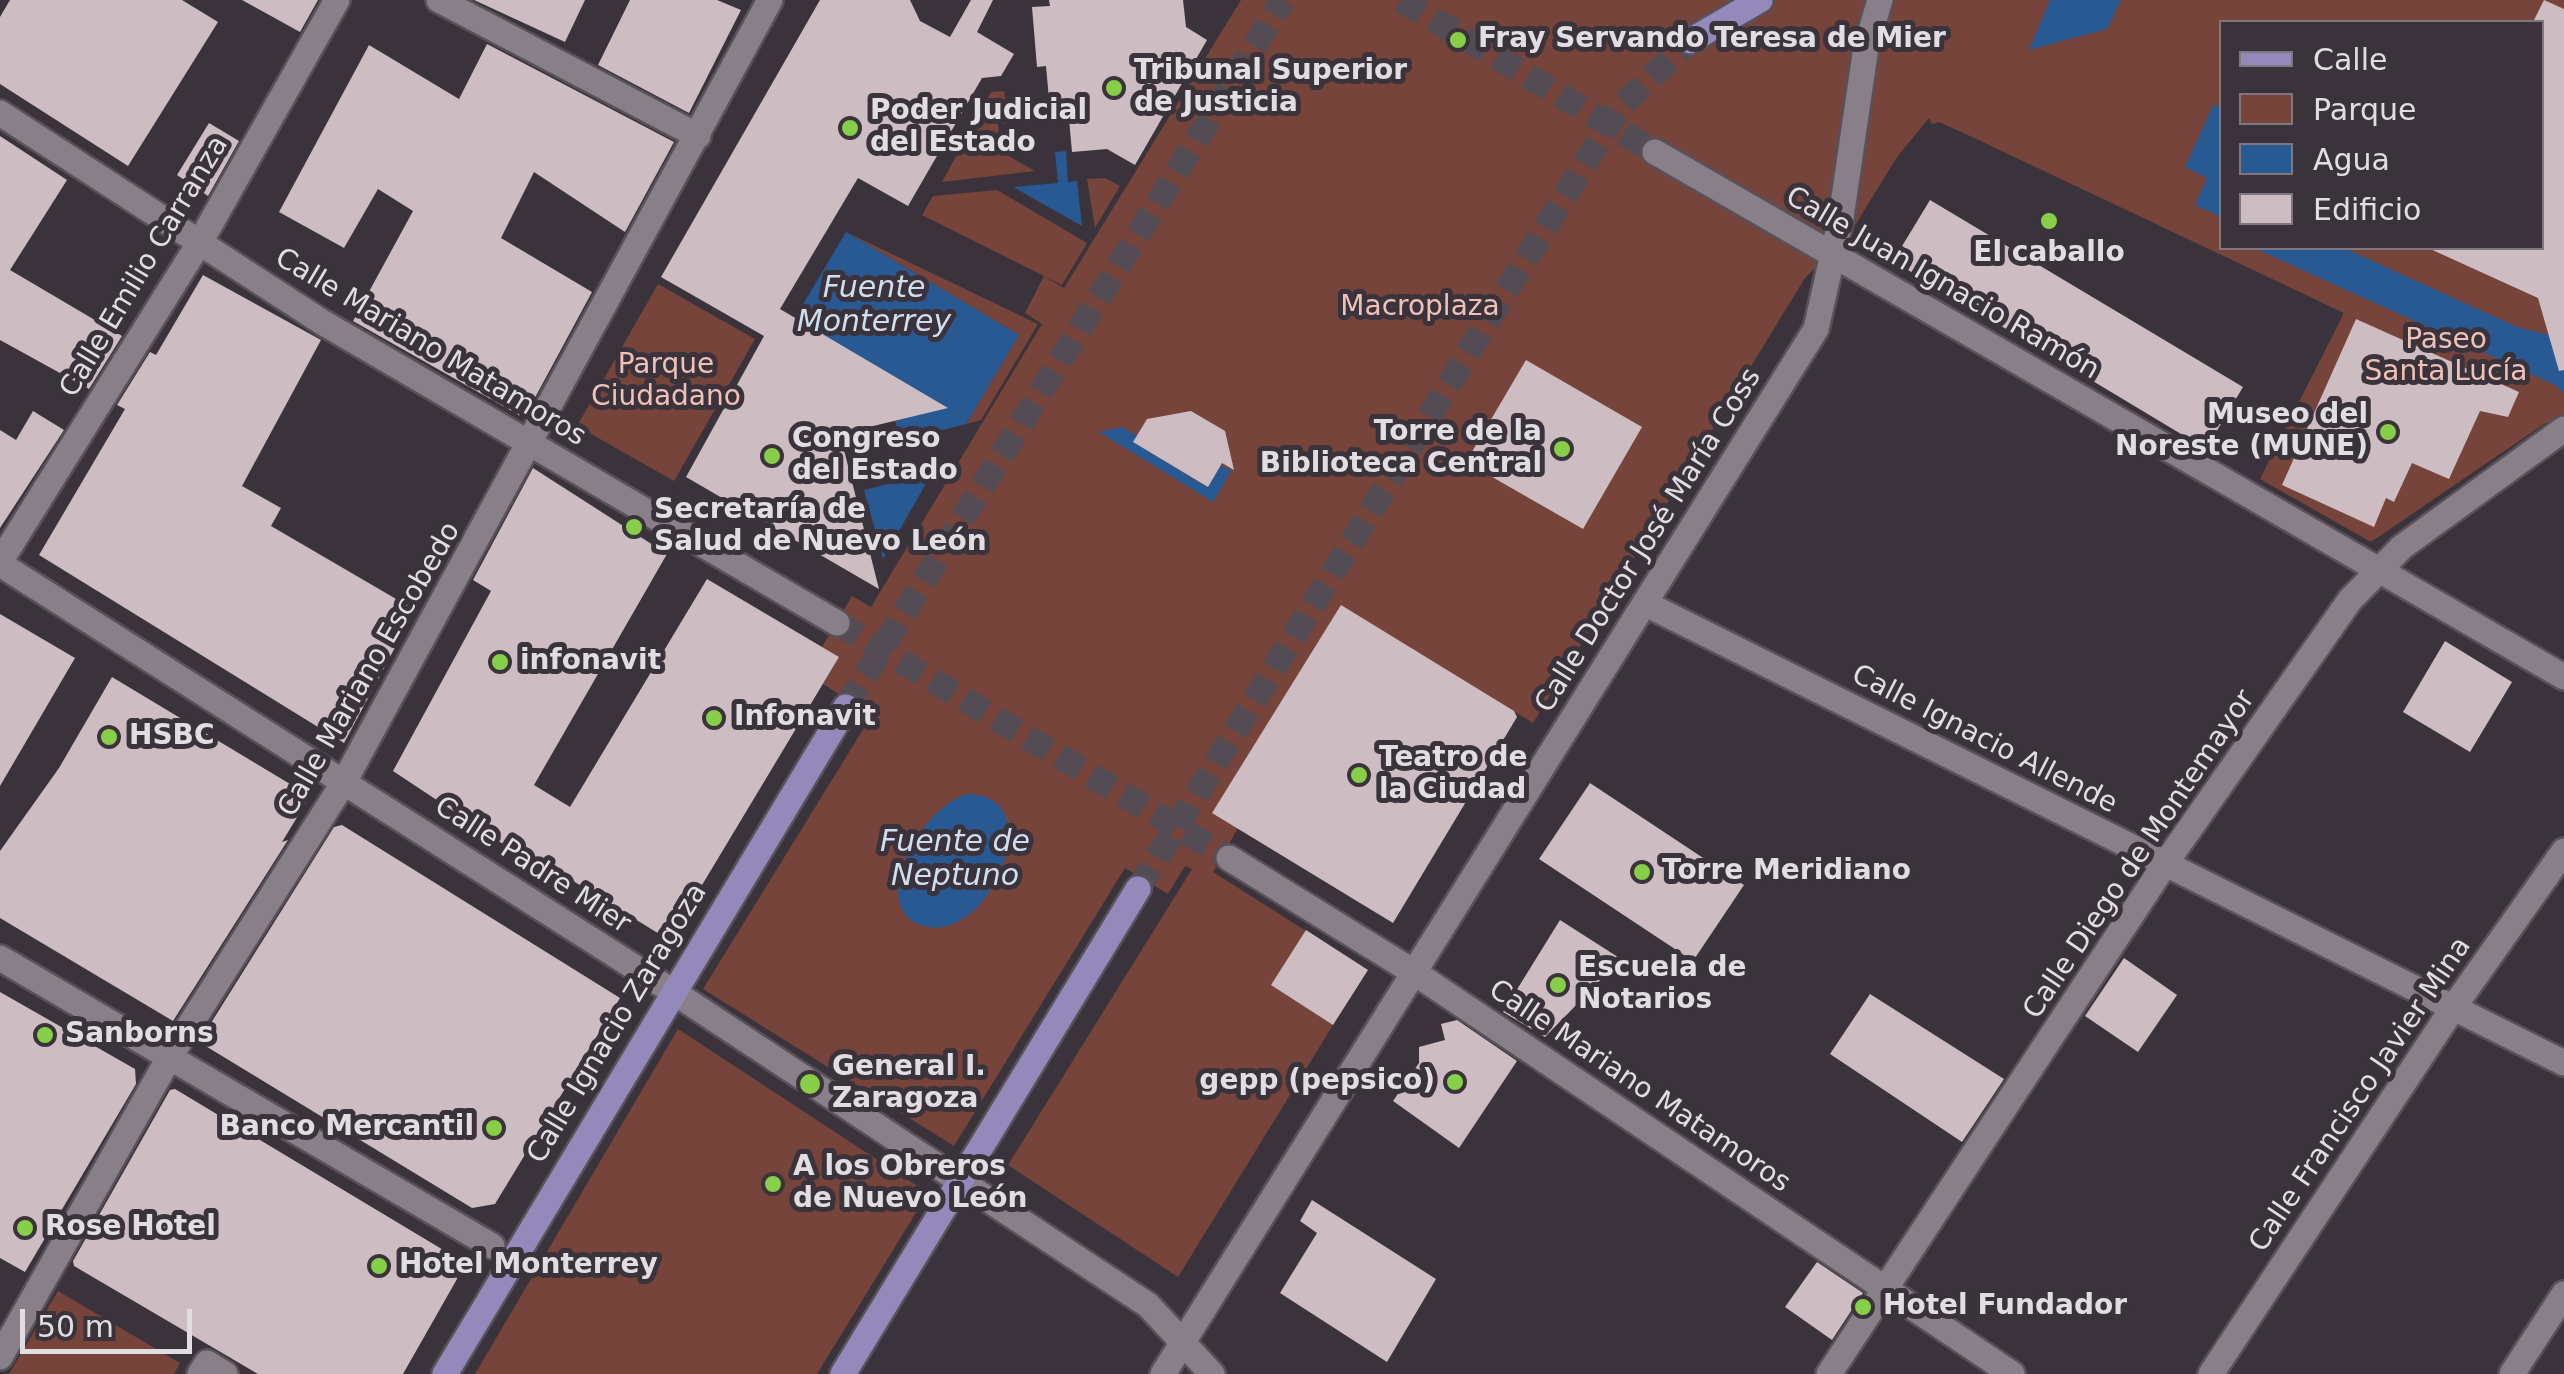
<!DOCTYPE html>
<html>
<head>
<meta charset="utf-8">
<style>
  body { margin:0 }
  #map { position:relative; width:2564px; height:1374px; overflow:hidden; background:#3b333c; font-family:"DejaVu Sans",sans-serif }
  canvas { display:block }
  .legend { position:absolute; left:2219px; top:20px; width:325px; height:230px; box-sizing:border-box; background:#3b333c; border:2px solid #7e777f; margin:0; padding:12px 18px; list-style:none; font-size:30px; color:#e2dde3 }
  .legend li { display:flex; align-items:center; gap:20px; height:50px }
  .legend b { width:50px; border:2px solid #7e777f }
  .scale { position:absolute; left:20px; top:1309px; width:172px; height:45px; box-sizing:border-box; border:5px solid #e2dde3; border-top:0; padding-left:12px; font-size:30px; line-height:35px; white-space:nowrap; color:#e2dde3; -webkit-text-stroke:8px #3b333c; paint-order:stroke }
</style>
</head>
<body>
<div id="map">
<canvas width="2564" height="1374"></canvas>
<ul class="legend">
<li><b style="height:12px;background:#938abb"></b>Calle</li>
<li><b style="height:28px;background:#76443b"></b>Parque</li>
<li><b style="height:28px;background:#285993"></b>Agua</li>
<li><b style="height:28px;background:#cdbdc2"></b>Edificio</li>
</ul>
<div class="scale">50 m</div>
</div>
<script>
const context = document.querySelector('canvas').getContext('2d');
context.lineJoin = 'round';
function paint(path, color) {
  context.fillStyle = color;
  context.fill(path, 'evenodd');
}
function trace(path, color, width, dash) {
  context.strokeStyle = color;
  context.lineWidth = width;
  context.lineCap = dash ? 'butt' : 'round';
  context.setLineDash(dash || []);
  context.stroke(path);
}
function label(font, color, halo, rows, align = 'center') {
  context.font = font + ' "DejaVu Sans",sans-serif';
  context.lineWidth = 10;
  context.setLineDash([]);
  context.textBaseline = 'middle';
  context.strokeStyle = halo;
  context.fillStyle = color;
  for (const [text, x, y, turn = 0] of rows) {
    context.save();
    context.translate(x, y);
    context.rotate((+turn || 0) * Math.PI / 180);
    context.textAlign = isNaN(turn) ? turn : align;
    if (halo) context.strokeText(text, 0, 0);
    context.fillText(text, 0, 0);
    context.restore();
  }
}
paint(new Path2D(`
  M1241,0H2564V442L2547,422L2371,542L2260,479L2344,313L1970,136L1939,122L1932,124L1929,118L1897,157L1849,235L1805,278L1533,723L1341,606L1238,828L1213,872L1306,931L1272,985L1333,1025L1178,1277L1008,1165L1192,869L1185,866L1168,894L1125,868L954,1146L703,989L872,715L823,684L839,657L822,647L852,596L871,607L1042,324L1025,313L1044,276L1064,288ZM2222,22H2542V248H2222Z
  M1004,91L1009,123L998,124L1000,151L1035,171L942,182L991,92Z
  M1105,178L1120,186L1095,228L1087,179Z
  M997,190L1087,243L1062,285L922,215L933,196Z
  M846,232L1038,324L981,420L966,424L1019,335Z
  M658,284L755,339L674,481L577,426Z
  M678,1029L928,1193L817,1374H475Z
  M58,1291L180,1363L174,1374H9Z`), '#76443b');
paint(new Path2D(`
  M2050,0H2121L2107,29L2029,50Z
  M2214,104L2221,108V217L2195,205L2207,178L2185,167Z
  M1066,151L1068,182L1077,181L1082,226L1013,187L1058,183L1055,152Z
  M846,232L1019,335L966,424L900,441L895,421L946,407L795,318Z
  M2254,248H2344L2517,327L2564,339V393L2555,385Z
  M1122,427L1137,436L1134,442L1207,487L1221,465L1231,471L1213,502L1099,432Z
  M932,473L883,559L864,490Z
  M967,794C1051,794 992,938 929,927C864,917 915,810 967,794Z`), '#285993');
paint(new Path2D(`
  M10,0H182L218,22L128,166L0,84V17Z
  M242,0H318L300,32Z
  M474,0H585L565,42Z
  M630,0H717L741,10L689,113L598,65Z
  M820,0H910L920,21L950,37L971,0H993L977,32L1014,54L1001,76L982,78L908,206L858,178L780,309L948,408L840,434L879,589L686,477L764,336L661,277Z
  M1049,0H1183L1186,27L1207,40L1135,165L1107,149L1072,152L1068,108L1050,110L1046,66L1037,67L1032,7L1050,6Z
  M2544,0L2564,9V370L2559,371L2538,298L2428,248H2542V22H2533Z
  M487,44L674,142L625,232L534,172L501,238L592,292L524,418L353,321L413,211L378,189L344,248L279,212L369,45L459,99Z
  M209,123L239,141L208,196L177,175Z
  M0,136L67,180L10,270L122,336L89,389L0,340Z
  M1930,200L2243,387L2206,449L1893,261Z
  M203,275L321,340L242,486L281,508L271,526L415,610L344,743L39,555L125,409L117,405L150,352L156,355Z
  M2356,319L2519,392L2508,417L2480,411L2449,479L2412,463L2394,502L2386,498L2374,527L2282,485Z
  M1526,360L1642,427L1583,529L1466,462Z
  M33,411L64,430L0,528V430L16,440Z
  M1191,411L1225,431L1234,470L1222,463L1208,487L1133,442L1147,419Z
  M533,468L667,554L534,785L570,807L707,579L839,657L669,940L505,839L503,844L393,771L491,591L473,580Z
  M1341,605L1514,711L1517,717L1393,923L1212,813Z
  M0,614L75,658L0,786Z
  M2445,641L2512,682L2470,752L2403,712Z
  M112,677L310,796L282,842L288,840L173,1021L0,918V851L59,768Z
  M1590,783L1744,885L1693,961L1539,859Z
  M342,825L620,998L495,1204L472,1208L199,1042L334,827Z
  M1560,920L1621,959L1545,1037L1503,1012Z
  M1306,930L1368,970L1333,1025L1271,985Z
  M2124,958L2177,995L2138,1052L2085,1016Z
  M0,992L135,1069L136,1084L25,1272L0,1258Z
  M1870,994L2004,1079L1962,1142L1830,1054Z
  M1457,1020L1517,1061L1459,1148L1393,1101L1419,1063V1047L1445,1040L1441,1024Z
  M175,1089L450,1254L457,1279L403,1374H258L74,1266L73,1261L170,1090Z
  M1312,1200L1436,1279L1387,1362L1280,1293L1317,1233L1300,1221Z
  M1817,1262L1863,1293L1832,1340L1785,1307Z`), '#cdbdc2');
trace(new Path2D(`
  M1401,0L1655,152
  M837,623L1229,858`), '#544c55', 25, [25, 12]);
trace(new Path2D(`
  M846,707L1283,0
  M1138,889L1619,108L1690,41`), '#544c55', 25, [25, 12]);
const minor = new Path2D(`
  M439,0L698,136
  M0,113L322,322L837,623
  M1655,152L2564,677
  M0,562L203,237L337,0
  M0,564L672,991L1148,1305L1212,1374
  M1646,604L2564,1063
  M1229,858L1415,973L2012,1374
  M0,958L492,1246
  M0,1357L169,1058L344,782L770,0
  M200,1374L207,1363L225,1374
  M1163,1374L1816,329L1841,218L1866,47L1880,0
  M1829,1374L2165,864L2350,600L2402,547L2564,429
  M2211,1374L2453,1008L2564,851
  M2512,1374L2564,1294`);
const major = new Path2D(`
  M1690,41L1760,0
  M445,1374L846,707
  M843,1374L1138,889`);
trace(minor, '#585159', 30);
trace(major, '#585159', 30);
trace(minor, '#887f89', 25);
trace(major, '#938abb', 25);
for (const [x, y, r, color] of [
  [1458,40,10,"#88cf49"],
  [1114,88,10,"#88cf49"],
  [850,128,10,"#88cf49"],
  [2049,221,10,"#88cf49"],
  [2388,432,10,"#88cf49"],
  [1562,449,10,"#88cf49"],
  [772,456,10,"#88cf49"],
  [634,527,10,"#88cf49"],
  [500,662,10,"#88cf49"],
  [714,718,10,"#88cf49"],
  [109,737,10,"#88cf49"],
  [1359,775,10,"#88cf49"],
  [1642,872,10,"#88cf49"],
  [1558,985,10,"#88cf49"],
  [45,1035,10,"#88cf49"],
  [1455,1082,10,"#88cf49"],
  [810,1084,12,"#88cf49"],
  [494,1128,10,"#88cf49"],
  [773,1184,10,"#88cf49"],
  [25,1228,10,"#88cf49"],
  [379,1266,10,"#88cf49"],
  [1863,1307,10,"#88cf49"]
]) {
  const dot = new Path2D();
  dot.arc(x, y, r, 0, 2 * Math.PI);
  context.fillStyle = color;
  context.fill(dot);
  trace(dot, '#3b333c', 4);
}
label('bold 28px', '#e2dde3', '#3b333c', [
  ["Fray Servando Teresa de Mier",1478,40],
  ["Tribunal Superior",1134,72],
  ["de Justicia",1134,104],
  ["Poder Judicial",870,112],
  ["del Estado",870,144],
  ["El caballo",2049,254,"center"],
  ["Museo del",2368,416,"right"],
  ["Noreste (MUNE)",2368,448,"right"],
  ["Torre de la",1542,433,"right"],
  ["Biblioteca Central",1542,465,"right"],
  ["Congreso",792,440],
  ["del Estado",792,472],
  ["Secretaría de",654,511],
  ["Salud de Nuevo León",654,543],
  ["infonavit",520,662],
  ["Infonavit",734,718],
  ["HSBC",129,737],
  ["Teatro de",1379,759],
  ["la Ciudad",1379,791],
  ["Torre Meridiano",1662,872],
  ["Escuela de",1578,969],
  ["Notarios",1578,1001],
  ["Sanborns",65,1035],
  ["General I.",832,1068],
  ["Zaragoza",832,1100],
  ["gepp (pepsico)",1435,1082,"right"],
  ["Banco Mercantil",474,1128,"right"],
  ["A los Obreros",793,1168],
  ["de Nuevo León",793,1200],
  ["Rose Hotel",45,1228],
  ["Hotel Monterrey",399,1266],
  ["Hotel Fundador",1883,1307]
], 'left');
label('28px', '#e2dde3', '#3b333c', [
  ["Calle Emilio Carranza",145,267,-59],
  ["Calle Juan Ignacio Ramón",1942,284,30],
  ["Calle Mariano Matamoros",430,348,31],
  ["Calle Doctor José María Coss",1649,541,-58],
  ["Calle Mariano Escobedo",370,670,-60],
  ["Calle Ignacio Allende",1984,740,27],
  ["Calle Diego de Montemayor",2140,855,-56],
  ["Calle Padre Mier",532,866,33],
  ["Calle Ignacio Zaragoza",618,1024,-59],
  ["Calle Mariano Matamoros",1639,1087,34],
  ["Calle Francisco Javier Mina",2361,1095,-56]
]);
label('28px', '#f0c1b8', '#3b333c', [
  ["Macroplaza",1420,308],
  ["Paseo",2446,341],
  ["Santa Lucía",2446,373],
  ["Parque",666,366],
  ["Ciudadano",666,398]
]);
label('italic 30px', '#d0deef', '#3b333c', [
  ["Fuente",874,289],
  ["Monterrey",874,323],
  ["Fuente de",955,843],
  ["Neptuno",955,877]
]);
</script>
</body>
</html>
